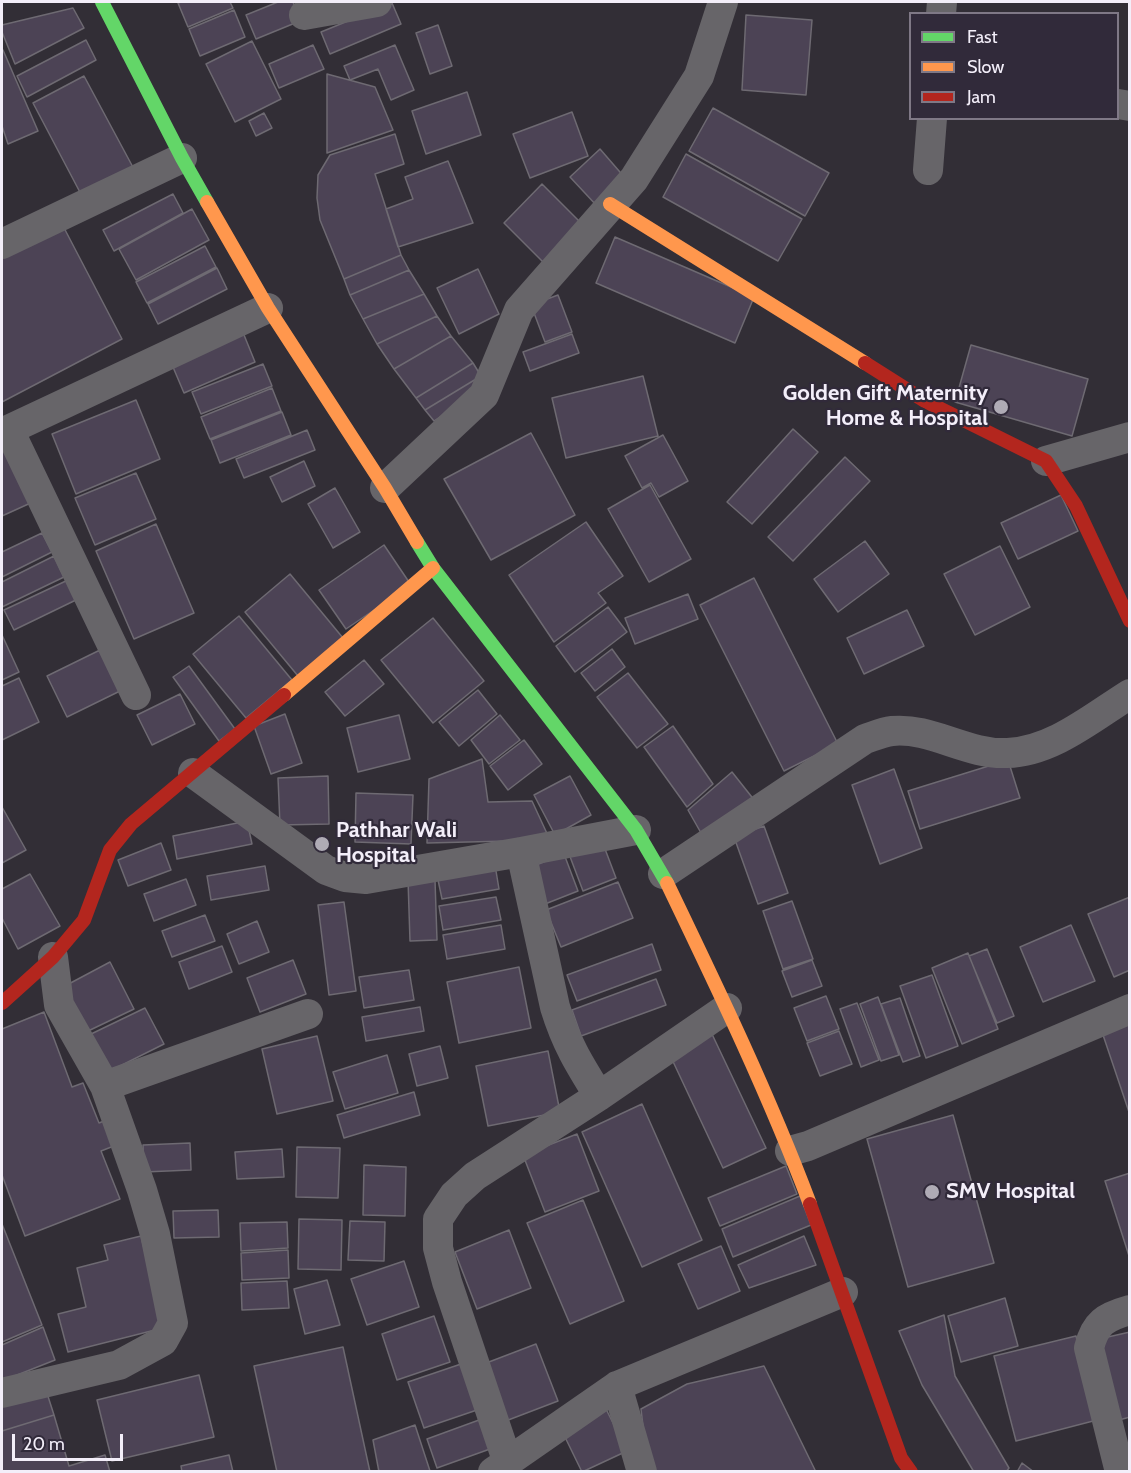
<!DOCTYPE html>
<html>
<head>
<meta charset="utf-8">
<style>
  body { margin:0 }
  #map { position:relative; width:1131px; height:1473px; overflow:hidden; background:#322e36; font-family:Cabin,sans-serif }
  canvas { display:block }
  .frame { position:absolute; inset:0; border:3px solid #f3eef9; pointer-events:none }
  .legend { position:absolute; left:909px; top:12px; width:210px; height:108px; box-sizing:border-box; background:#312a3a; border:2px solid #7f7886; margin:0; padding:8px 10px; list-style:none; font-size:18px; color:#f3eef9 }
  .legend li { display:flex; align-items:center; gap:12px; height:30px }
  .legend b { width:30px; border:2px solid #7f7886 }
  .scale { position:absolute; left:12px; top:1434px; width:111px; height:27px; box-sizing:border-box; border:3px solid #f3eef9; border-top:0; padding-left:8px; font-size:18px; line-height:21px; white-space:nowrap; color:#f3eef9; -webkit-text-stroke:4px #312a3a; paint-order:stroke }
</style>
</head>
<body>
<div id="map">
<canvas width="1131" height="1473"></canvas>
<div class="frame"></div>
<ul class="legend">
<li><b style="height:8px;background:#63d668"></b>Fast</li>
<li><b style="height:8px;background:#ff974d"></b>Slow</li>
<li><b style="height:8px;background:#b3261e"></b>Jam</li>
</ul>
<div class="scale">20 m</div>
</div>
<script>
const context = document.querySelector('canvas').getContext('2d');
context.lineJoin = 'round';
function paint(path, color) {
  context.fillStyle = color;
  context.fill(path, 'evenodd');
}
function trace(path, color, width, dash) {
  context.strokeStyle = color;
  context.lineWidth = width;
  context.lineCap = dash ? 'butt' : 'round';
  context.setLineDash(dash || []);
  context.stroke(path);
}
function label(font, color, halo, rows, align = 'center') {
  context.font = font + ' Cabin,sans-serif';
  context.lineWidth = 4.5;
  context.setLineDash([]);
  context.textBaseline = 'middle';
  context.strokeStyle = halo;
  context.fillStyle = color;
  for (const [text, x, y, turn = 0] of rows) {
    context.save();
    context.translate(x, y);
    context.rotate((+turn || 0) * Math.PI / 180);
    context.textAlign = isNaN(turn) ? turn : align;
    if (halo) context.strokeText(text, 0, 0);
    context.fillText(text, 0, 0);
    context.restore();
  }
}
const building = new Path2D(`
  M181,2H230L233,8L188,27L178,3Z
  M278,2H293L300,21L256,39L246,15Z
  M392,3L401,24L330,54L321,32Z
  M73,8L84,28L15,64L2,32V25Z
  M234,10L245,37L200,56L189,29Z
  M746,15L812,20L806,95L742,90Z
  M438,25L452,66L430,74L416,33Z
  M86,40L96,60L27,97L17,76Z
  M252,41L281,99L235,122L206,64Z
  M313,45L324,69L279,88L269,64Z
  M395,45L414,90L391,100L378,69L350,80L344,66Z
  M3,50L38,131L8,144L2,126V51Z
  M327,74L375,87L393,130L327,153Z
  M84,76L135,171L83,198L33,103Z
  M467,92L481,135L426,154L412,111Z
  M713,108L829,173L805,216L689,151Z
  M572,112L588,156L530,178L513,134Z
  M264,113L272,128L256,136L249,121Z
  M395,134L404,164L375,174L401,255L344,279L320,220L317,198L318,175L330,155Z
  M600,149L626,179L597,206L570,177Z
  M686,154L802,219L778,261L663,197Z
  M448,161L473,223L398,247L386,209L413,199L405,177Z
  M542,184L582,224L543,262L504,223Z
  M173,194L183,213L114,251L103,230Z
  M192,209L209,240L136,280L119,249Z
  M62,224L122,339L2,402V256Z
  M615,237L754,297L735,343L596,283Z
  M205,246L216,267L147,303L136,282Z
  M401,255L409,270L350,295L344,279Z
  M217,268L227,289L158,324L148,304Z
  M478,269L499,314L459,334L437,288Z
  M409,270L424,294L363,319L350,295Z
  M424,294L437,316L377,344L363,319Z
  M558,295L572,332L545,342L531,305Z
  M437,316L451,336L394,369L377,344Z
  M242,330L255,362L184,393L170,360Z
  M572,334L579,353L530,371L523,352Z
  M451,336L473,363L416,398L394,369Z
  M971,345L1088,379L1072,436L955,402Z
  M473,363L481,376L425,410L416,398Z
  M263,364L272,386L201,414L192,392Z
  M481,376L488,385L434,421L425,410Z
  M643,376L658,436L566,458L552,398Z
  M272,388L281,411L210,439L201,417Z
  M136,400L160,459L76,494L52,434Z
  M282,412L291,435L220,463L211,440Z
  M793,429L818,452L752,524L727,502Z
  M307,430L315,450L244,478L236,459Z
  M531,433L575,515L491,560L444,479Z
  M663,435L688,481L659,497L651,483L642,488L625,456Z
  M2,442L35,501L2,516Z
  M845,457L870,481L793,561L768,537Z
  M304,461L315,486L282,502L270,477Z
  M136,473L156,519L95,545L75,498Z
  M650,485L691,559L649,582L608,509Z
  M335,488L360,532L333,548L308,504Z
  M1061,495L1078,531L1018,559L1001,523Z
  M586,522L623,576L598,593L606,603L554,642L509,575Z
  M156,524L194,613L134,639L96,551Z
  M42,533L52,552L2,577V552Z
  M865,541L889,574L838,612L814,579Z
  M384,545L411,585L346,629L319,590Z
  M1000,546L1030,607L975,635L944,574Z
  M54,556L64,577L2,607V582Z
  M290,574L343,638L298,676L245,612Z
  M754,578L838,744L784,771L700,605Z
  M68,580L78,599L14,630L4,610Z
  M688,594L698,619L635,644L625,618Z
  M608,607L627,632L575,672L556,646Z
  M907,610L924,646L864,674L847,638Z
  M239,616L292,680L246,718L193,654Z
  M433,618L484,681L433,723L381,660Z
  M2,635L19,672L2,680Z
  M612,649L625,667L595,691L581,673Z
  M100,650L120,691L67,717L47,676Z
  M364,660L384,684L345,716L325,692Z
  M189,666L235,729L219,741L173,677Z
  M628,673L668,724L637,748L597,697Z
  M19,678L39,722L2,740V686Z
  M478,690L497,714L459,746L439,722Z
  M180,694L195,724L152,745L137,715Z
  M285,714L302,763L271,774L254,726Z
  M399,715L410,759L358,772L347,728Z
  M500,715L520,740L489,764L471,740Z
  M673,726L713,784L687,807L644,747Z
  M524,740L542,764L508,790L490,766Z
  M482,759L488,802L532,801L550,840L427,843L429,779Z
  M1008,760L1020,798L920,829L908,791Z
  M894,769L922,848L880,864L852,785Z
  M732,772L755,801L705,840L688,810Z
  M328,776L329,824L280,825L278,778Z
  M570,776L591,815L555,835L534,795Z
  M356,793L413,795L411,844L355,842Z
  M2,807L26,850L2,863Z
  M247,821L252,844L177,859L173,836Z
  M764,826L788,893L758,904L734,837Z
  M602,841L616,878L583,891L569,854Z
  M161,843L171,870L128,886L118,860Z
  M564,854L578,891L545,904L531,867Z
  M495,865L499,889L442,899L437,875Z
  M265,866L269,890L211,900L207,876Z
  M30,874L60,926L18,949L2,918V889Z
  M186,879L196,905L154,921L144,894Z
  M408,880H435L437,940L410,941Z
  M618,882L633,918L561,947L546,910Z
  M496,897L501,920L443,930L439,906Z
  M1130,897V970L1114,977L1088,914Z
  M792,901L813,959L783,969L763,911Z
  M344,902L356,991L329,995L318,905Z
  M205,915L215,941L172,957L162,931Z
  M257,921L269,952L239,964L227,934Z
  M501,925L505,949L447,959L443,935Z
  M1071,925L1095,981L1043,1002L1020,947Z
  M652,944L661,970L577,1001L567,975Z
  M222,946L232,972L189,989L179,962Z
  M987,949L1014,1016L997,1023L969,956Z
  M968,953L998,1029L962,1044L932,968Z
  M293,960L306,994L260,1012L247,978Z
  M812,960L822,986L792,997L782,971Z
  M110,962L134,1009L86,1032L63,987Z
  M519,967L531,1028L459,1043L447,982Z
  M409,970L414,1000L364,1008L359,977Z
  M932,975L958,1046L926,1058L900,986Z
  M656,979L666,1005L581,1036L572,1010Z
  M826,996L839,1029L807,1041L794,1008Z
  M878,997L899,1055L881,1061L860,1004Z
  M900,998L920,1056L903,1062L881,1004Z
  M857,1003L879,1060L861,1067L840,1009Z
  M420,1007L424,1031L366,1041L362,1017Z
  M145,1008L164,1044L108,1072L89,1035Z
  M44,1012L72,1087L83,1083L99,1123L109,1119L119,1144L101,1151L120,1199L25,1236L2,1175V1029Z
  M1130,1019V1115L1101,1029Z
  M839,1031L852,1064L820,1076L807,1043Z
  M711,1032L766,1148L723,1168L669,1053Z
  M317,1036L333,1101L277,1114L262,1049Z
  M440,1046L448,1078L417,1086L409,1054Z
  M548,1051L560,1112L488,1126L476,1066Z
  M387,1055L398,1093L345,1109L333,1072Z
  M414,1092L420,1115L344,1138L337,1115Z
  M642,1104L702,1240L642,1267L582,1132Z
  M953,1115L994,1263L908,1287L867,1139Z
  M577,1134L599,1191L545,1212L523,1155Z
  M190,1143L191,1170L144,1172L143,1145Z
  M297,1147L340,1148L338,1198L296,1197Z
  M282,1149L284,1177L237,1179L235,1152Z
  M364,1165L406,1167L405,1216L363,1215Z
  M786,1166L797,1194L720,1226L708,1198Z
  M1130,1173V1259L1105,1181Z
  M800,1196L811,1225L733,1257L722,1229Z
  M583,1200L624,1301L570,1324L527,1223Z
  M218,1210L219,1237L174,1238L173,1211Z
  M299,1219L342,1220L341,1270L298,1269Z
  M350,1221L385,1222L384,1261L348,1260Z
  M287,1222L288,1248L241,1251L240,1223Z
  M2,1224L42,1325L2,1342Z
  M509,1230L531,1288L477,1309L455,1252Z
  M141,1236L163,1328L68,1352L58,1314L86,1307L77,1268L108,1260L104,1245Z
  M804,1236L816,1265L749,1288L738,1265Z
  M721,1246L740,1291L698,1309L678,1264Z
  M288,1250L289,1278L242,1280L241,1253Z
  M404,1261L419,1307L367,1325L351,1279Z
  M327,1280L340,1325L305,1334L294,1289Z
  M287,1281L289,1308L242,1310L241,1283Z
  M1005,1298L1018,1346L961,1362L948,1316Z
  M944,1315L955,1376L1009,1468L1006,1472H974L922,1385L899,1331Z
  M434,1316L450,1362L397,1380L382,1334Z
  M43,1327L55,1360L2,1381V1345Z
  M1130,1332V1417L1119,1420L1099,1339Z
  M1076,1336L1097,1420L1016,1441L994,1356Z
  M536,1344L558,1401L503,1422L481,1365Z
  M343,1347L370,1472H277L254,1366Z
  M461,1364L477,1410L424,1428L408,1382Z
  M764,1366L816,1472H655L646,1451L641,1409L687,1384Z
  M199,1375L214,1437L112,1461L97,1400Z
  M45,1387L54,1415L2,1431V1401Z
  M606,1409L627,1451L582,1472L562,1431Z
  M54,1415L69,1466L105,1455L110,1472H2V1431Z
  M479,1420L490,1449L437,1468L427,1439Z
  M415,1425L430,1471L379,1472L373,1440Z
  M229,1455L233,1472H182L181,1466Z
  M1022,1463L1034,1472H1017Z`);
paint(building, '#4c4355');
trace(building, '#6e6a72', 1.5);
trace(new Path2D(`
  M941,14L942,2
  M304,15L377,2
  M1118,104L1130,106
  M928,170L932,118
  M2,244L182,158
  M9,430L136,695
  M2,433L268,308
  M1046,461L1130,437
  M385,488L484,395L519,310L634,179L699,76L723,2
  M193,773L326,870L345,877L366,879L521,852L636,830
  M521,852L555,1007C566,1043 579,1064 599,1096
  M663,874L865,739C874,736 883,732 892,731C931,727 967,755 1007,753C1052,752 1093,717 1130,694
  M105,1086L308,1014
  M790,1151L808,1146L1130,1009
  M617,1386L642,1472
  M2,1393L119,1365L163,1341L173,1323L155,1234L142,1190L105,1086L59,1005L53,957
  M508,1463L447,1282L438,1248V1219L454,1195L475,1176L599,1096L727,1008
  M493,1472L617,1386L843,1292
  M1120,1472L1089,1348C1095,1323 1105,1317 1130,1310`), '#676569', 30);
trace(new Path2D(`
  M102,2L182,158L207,202
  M417,542L433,568L636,830L667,883`), '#63d668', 14);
trace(new Path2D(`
  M207,202L268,308L385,488L417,542
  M610,204L865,363
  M284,695L433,568
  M667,883C718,989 769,1095 810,1204`), '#ff974d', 14);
trace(new Path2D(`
  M865,363L925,401L1046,461L1076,506L1130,621
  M2,1003L53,957L84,920L110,850L131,824L284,695
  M810,1204L901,1458L911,1472`), '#b3261e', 14);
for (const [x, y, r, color] of [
  [1001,407,8,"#afabb5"],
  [322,844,8,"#afabb5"],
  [932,1192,8,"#afabb5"]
]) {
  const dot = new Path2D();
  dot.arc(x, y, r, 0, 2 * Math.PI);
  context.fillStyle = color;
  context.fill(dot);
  trace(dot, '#312a3a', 2);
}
label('bold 22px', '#f3eef9', '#312a3a', [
  ["Golden Gift Maternity",988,394,"right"],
  ["Home & Hospital",988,419,"right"],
  ["Pathhar Wali",336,831],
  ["Hospital",336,856],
  ["SMV Hospital",946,1192]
], 'left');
</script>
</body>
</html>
